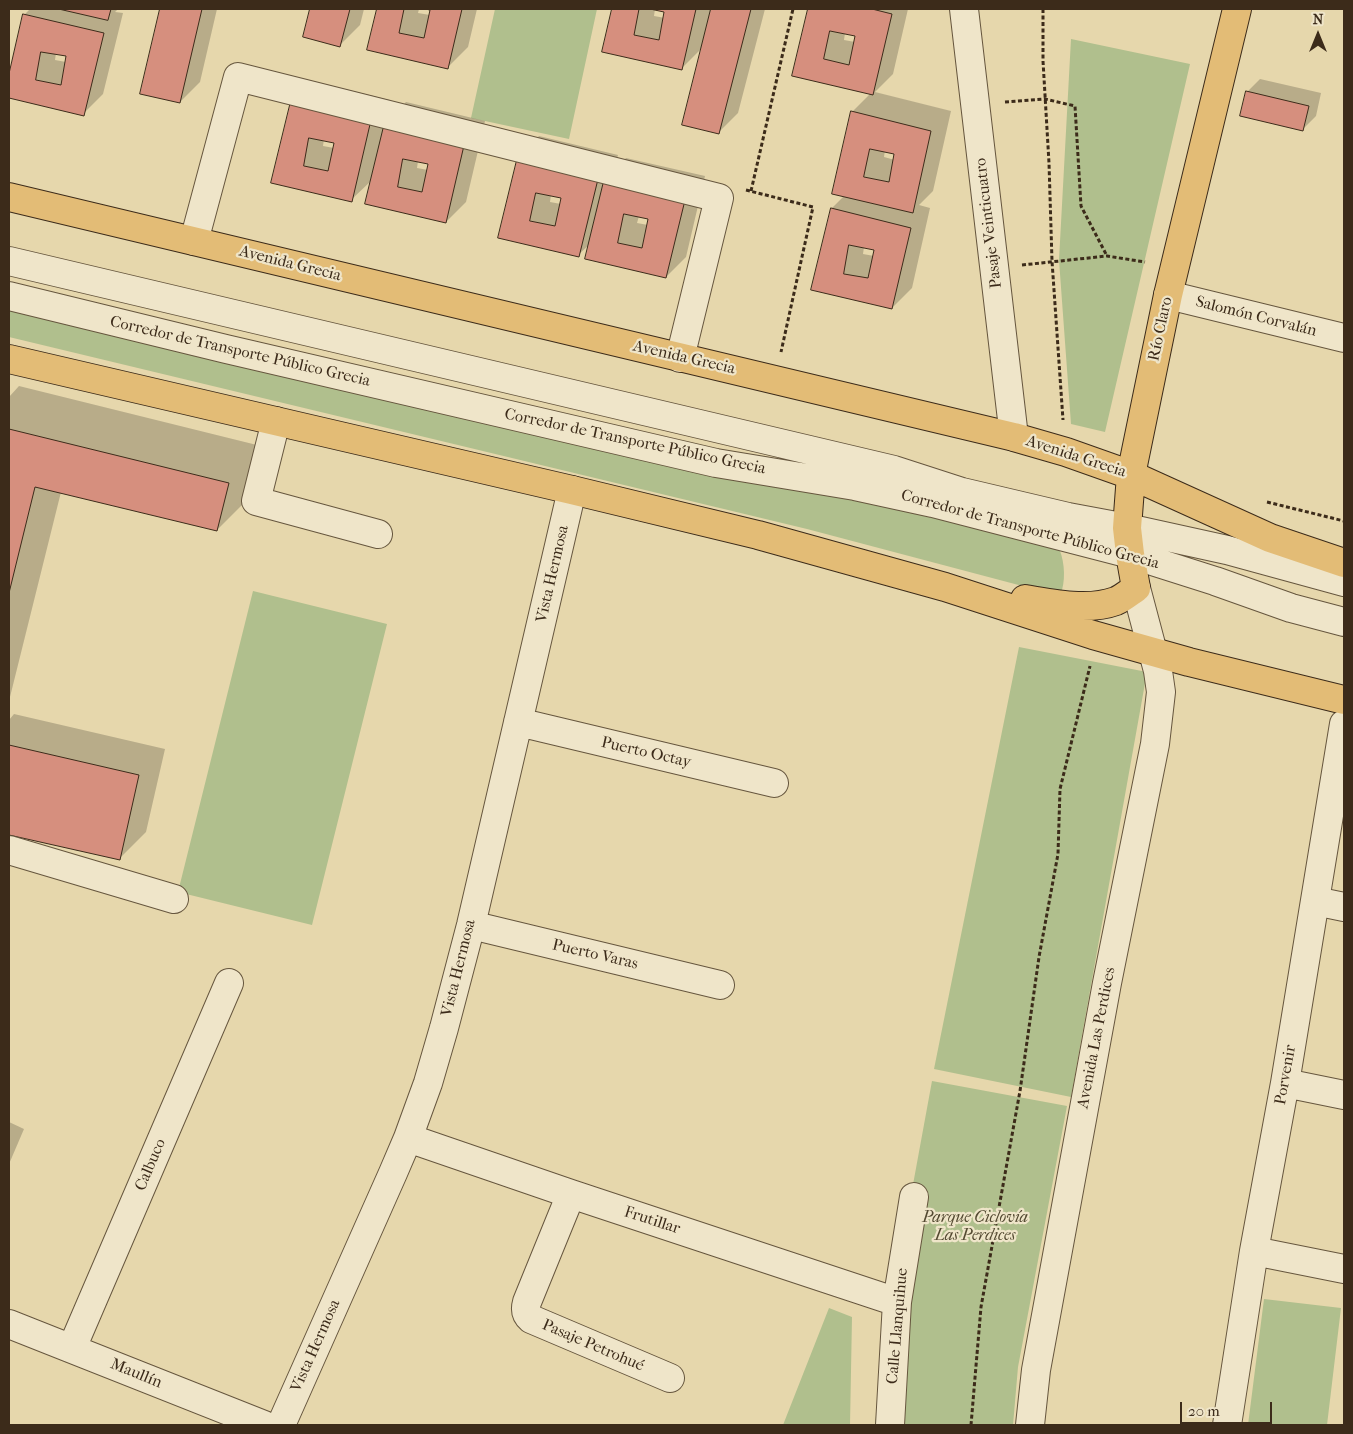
<!DOCTYPE html>
<html>
<head>
<meta charset="utf-8">
<style>
  body { margin:0 }
  #map { position:relative; width:1353px; height:1434px; overflow:hidden; background:#e6d7ac; font-family:"IM FELL French Canon",serif }
  canvas { display:block }
  .frame { position:absolute; inset:0; border:10px solid #3c2b1a; pointer-events:none }
  .north { position:absolute; left:1293px; top:10px; width:50px; height:50px; -webkit-text-stroke:4px #efe5c9; paint-order:stroke; rotate:0deg; font-size:14px; font-weight:700; line-height:20px; text-align:center; color:#3c2b1a }
  .north::after { content:''; display:block; margin:auto; width:18px; height:22px; background:#3c2b1a; clip-path:polygon(50% 0,100% 100%,50% 72%,0 100%) }
  .scale { position:absolute; left:1180px; top:1402px; width:92px; height:22px; box-sizing:border-box; border:2px solid #3c2b1a; border-top:0; padding-left:6px; font-size:15px; line-height:18px; white-space:nowrap; color:#3c2b1a; -webkit-text-stroke:4px #efe5c9; paint-order:stroke }
</style>
</head>
<body>
<div id="map">
<canvas width="1353" height="1434"></canvas>
<div class="frame"></div>
<div class="north">N</div>
<div class="scale">20 m</div>
</div>
<script>
const context = document.querySelector('canvas').getContext('2d');
context.lineJoin = 'round';
function paint(path, color) {
  context.fillStyle = color;
  context.fill(path, 'evenodd');
}
function trace(path, color, width, dash) {
  context.strokeStyle = color;
  context.lineWidth = width;
  context.lineCap = dash ? 'butt' : 'round';
  context.setLineDash(dash || []);
  context.stroke(path);
}
function label(font, color, halo, rows, align = 'center') {
  context.font = font + ' "IM FELL French Canon",serif';
  context.lineWidth = 4.5;
  context.setLineDash([]);
  context.textBaseline = 'middle';
  context.strokeStyle = halo;
  context.fillStyle = color;
  for (const [text, x, y, turn = 0] of rows) {
    context.save();
    context.translate(x, y);
    context.rotate((+turn || 0) * Math.PI / 180);
    context.textAlign = isNaN(turn) ? turn : align;
    if (halo) context.strokeText(text, 0, 0);
    context.fillText(text, 0, 0);
    context.restore();
  }
}
paint(new Path2D(`
  M495,9H597L569,139L471,118Z
  M1071,39L1190,64L1105,432L1071,424L1059,260Z
  M9,307L887,499L1057,544C1064,557 1066,576 1062,590L1045,592L807,529L9,337Z
  M253,591L387,624L312,925L178,892Z
  M1019,647L1147,672L1071,1097L934,1069Z
  M932,1081L1067,1106L1018,1367L1013,1425H875L883,1348Z
  M1264,1299L1341,1308L1327,1425H1248Z
  M829,1308L852,1317L850,1425H783Z`), '#b0bf8d');
paint(new Path2D(`
  M30,9H118L115,12L123,13L103,94L83,114L9,96V79L24,15ZM56,53L67,55L66,62L55,60Z
  M162,9H217L200,82L180,102L142,93Z
  M311,9H364L360,25L340,45L304,36Z
  M378,9H419L418,13L430,15L431,9H477L468,47L448,67L368,49Z
  M613,9H655L654,16L665,18L666,11L656,9H765L738,113L718,133L702,48L681,69L603,51Z
  M809,9H908L893,74L875,92L951,111L933,191L919,205L930,208L912,288L892,308L812,289L832,208L844,196L852,112L870,94L793,76ZM845,33L856,35L855,42L844,40ZM885,150L896,153L895,160L884,157ZM864,247L875,249L874,256L863,254Z
  M1260,79L1321,93L1316,116L1302,130L1247,92Z
  M312,81L390,100L385,124L406,102L485,121L466,202L446,222L372,180L351,200L272,182L292,101ZM324,139L335,142L334,148L323,146ZM418,161L429,163L428,170L417,168Z
  M539,136L618,155L614,170L626,158L705,176L686,257L666,277L590,244L578,255L500,237L519,156ZM551,195L562,197L561,204L550,202ZM639,216L650,218L648,225L637,223Z
  M19,386L265,447L254,493L217,530L61,492L9,701V397Z
  M14,714L165,749L146,832L120,858L9,833V720Z
  M9,1122L24,1129L9,1164Z`), '#0003');
const building = new Path2D(`
  M59,9H111L108,20Z
  M160,9H202L180,103L140,94Z
  M310,9H350L340,47L303,37Z
  M377,9H404L399,33L424,38L430,10L425,9H462L448,69L367,50Z
  M612,9H639L634,35L659,40L664,12L650,9H696L682,70L602,52Z
  M711,9H751L719,134L682,125Z
  M808,9H872L892,14L873,95L792,76ZM830,31L855,36L849,65L824,59Z
  M23,14L104,33L84,116L9,98V74ZM41,52L66,56L61,85L36,80Z
  M1246,91L1309,106L1303,131L1240,116Z
  M291,101L371,120L352,202L271,183ZM309,138L334,143L328,171L304,166Z
  M851,111L931,131L913,213L832,194ZM870,149L894,154L889,182L864,177Z
  M385,122L465,141L446,223L365,204ZM403,159L428,164L422,192L398,187Z
  M518,156L599,175L579,257L498,238ZM536,193L561,198L555,226L530,221Z
  M605,177L686,196L666,278L585,259ZM624,214L648,219L642,248L618,243Z
  M831,208L911,228L892,309L811,290ZM849,245L874,250L868,278L844,274Z
  M9,429L229,483L217,531L35,487L9,593Z
  M9,745L139,775L120,860L9,835Z`);
paint(building, '#d68f7e');
trace(building, '#3c2b1a', 1);
const minor = new Path2D(`
  M964,9L1014,437
  M194,241L238,77L719,198L680,358
  M9,261L894,470L962,492L1068,517L1127,528L1227,550L1344,582
  M1168,295L1344,338
  M9,296L226,349L716,463L855,486L933,503L1130,554L1215,581L1291,608L1344,622
  M276,421L256,501L378,534
  M518,722L774,783
  M9,850L174,899
  M1315,901L1344,907
  M471,925L720,985
  M1285,1083L1344,1095
  M408,1138L571,1194L897,1302
  M571,1194L527,1302C525,1309 525,1314 531,1319L670,1378
  M1254,1251L1344,1269
  M9,1324L264,1425
  M72,1348L229,983
  M281,1425L393,1173L408,1138L428,1083L444,1028L471,925L572,490
  M890,1425L897,1302L914,1197
  M1030,1425L1036,1370L1107,983L1155,744L1161,692L1158,671L1136,588
  M1227,1425L1254,1251L1285,1083L1344,724`);
const major = new Path2D(`
  M9,197L1014,437L1066,452L1131,475L1270,538L1344,563
  M9,359L572,490L758,535L945,587L1093,635L1189,662L1344,700
  M1025,599C1053,604 1089,611 1116,601C1123,598 1130,592 1136,588L1130,554L1127,528L1131,475L1168,295L1237,9`);
trace(minor, '#66563e', 30);
trace(major, '#3c2b1a', 30);
trace(new Path2D(`
  M1043,9V61L1049,163L1052,261L1063,420
  M1005,102L1045,99L1075,106L1081,206L1107,256
  M746,190L813,207L781,352
  M751,191L793,9
  M1022,265L1107,256L1145,262
  M1267,502L1344,521
  M971,1425L981,1307L1020,1091L1039,957L1058,854L1060,789L1090,666`), '#3c2b1a', 3, [4, 2.5]);
trace(minor, '#efe5c9', 28);
trace(major, '#e3bc76', 28);
label('16px', '#3c2b1a', '#efe5c9', [
  ["Pasaje Veinticuatro",989,223,-97],
  ["Avenida Grecia",290,264,14],
  ["Salomón Corvalán",1256,317,14],
  ["Río Claro",1161,329,-78],
  ["Corredor de Transporte Público Grecia",240,352,13],
  ["Avenida Grecia",684,358,13],
  ["Corredor de Transporte Público Grecia",635,442,12],
  ["Avenida Grecia",1076,457,18],
  ["Corredor de Transporte Público Grecia",1030,530,15],
  ["Vista Hermosa",553,574,-77],
  ["Puerto Octay",646,753,13],
  ["Puerto Varas",595,955,13],
  ["Vista Hermosa",459,968,-76],
  ["Avenida Las Perdices",1097,1038,-79],
  ["Porvenir",1286,1075,-80],
  ["Calbuco",151,1165,-67],
  ["Frutillar",652,1221,18],
  ["Calle Llanquihue",898,1326,-85],
  ["Vista Hermosa",316,1346,-66],
  ["Pasaje Petrohué",593,1346,23],
  ["Maullín",136,1374,22]
]);
label('italic 16px', '#534931', '#efe5c9', [
  ["Parque Ciclovía",975,1218],
  ["Las Perdices",975,1236]
]);
</script>
</body>
</html>
